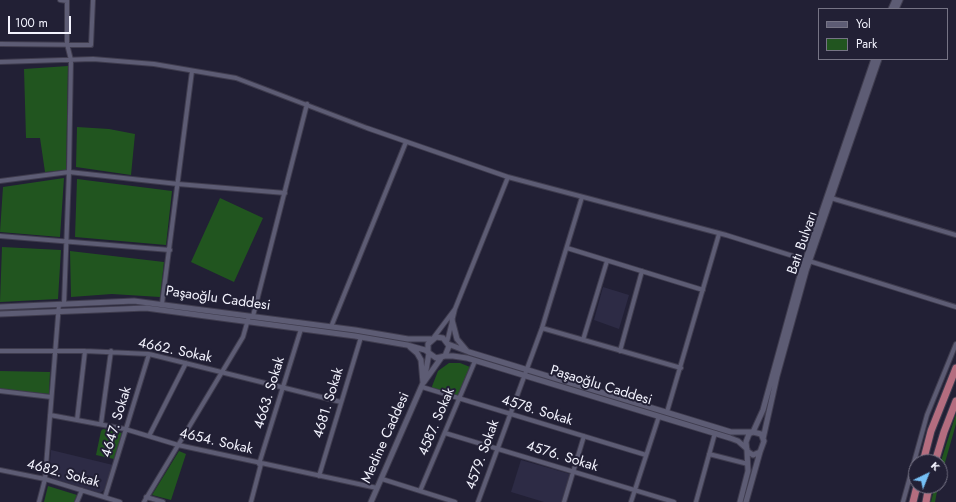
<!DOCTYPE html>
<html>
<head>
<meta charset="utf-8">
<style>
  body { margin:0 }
  #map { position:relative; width:956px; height:502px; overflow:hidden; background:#222035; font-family:Jost,sans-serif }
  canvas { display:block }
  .legend { position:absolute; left:818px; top:8px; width:130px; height:52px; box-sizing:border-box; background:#222035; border:1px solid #767485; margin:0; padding:5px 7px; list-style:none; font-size:12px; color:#f3f3fe }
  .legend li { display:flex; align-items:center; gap:8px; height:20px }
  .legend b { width:20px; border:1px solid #767485 }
  .north { position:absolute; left:908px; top:454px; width:40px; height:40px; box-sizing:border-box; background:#222035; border:1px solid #767485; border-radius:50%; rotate:43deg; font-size:11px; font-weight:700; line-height:16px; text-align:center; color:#f3f3fe }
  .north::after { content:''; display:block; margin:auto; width:14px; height:18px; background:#75c0f6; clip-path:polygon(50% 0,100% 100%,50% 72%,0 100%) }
  .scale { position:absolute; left:8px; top:16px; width:63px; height:18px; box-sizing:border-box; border:2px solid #f3f3fe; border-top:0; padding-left:5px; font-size:12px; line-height:14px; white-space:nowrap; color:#f3f3fe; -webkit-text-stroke:3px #222035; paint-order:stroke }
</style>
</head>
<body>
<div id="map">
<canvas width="956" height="502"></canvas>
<ul class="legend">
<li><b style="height:5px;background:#5d5c74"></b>Yol</li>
<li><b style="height:11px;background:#21551f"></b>Park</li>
</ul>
<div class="north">K</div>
<div class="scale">100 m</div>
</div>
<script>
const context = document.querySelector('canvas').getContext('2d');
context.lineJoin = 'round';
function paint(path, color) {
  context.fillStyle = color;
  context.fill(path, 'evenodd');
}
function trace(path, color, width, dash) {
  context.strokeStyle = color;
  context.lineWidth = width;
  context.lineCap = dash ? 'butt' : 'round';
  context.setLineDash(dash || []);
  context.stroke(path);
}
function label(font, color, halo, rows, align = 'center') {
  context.font = font + ' Jost,sans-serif';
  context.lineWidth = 4;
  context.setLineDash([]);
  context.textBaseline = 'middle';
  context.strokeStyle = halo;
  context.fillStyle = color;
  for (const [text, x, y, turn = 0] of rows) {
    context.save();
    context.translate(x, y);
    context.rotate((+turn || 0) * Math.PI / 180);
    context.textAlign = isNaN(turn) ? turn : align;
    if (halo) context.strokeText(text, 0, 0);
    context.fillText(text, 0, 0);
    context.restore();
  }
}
paint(new Path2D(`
  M603,287L629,295L619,329L594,320Z
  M51,450L113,465L104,490L100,493L96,492L53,479L49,474Z
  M521,460L570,474L571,477L563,502H544L511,492Z`), '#2d2b45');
paint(new Path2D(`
  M68,66L66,170L45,172L40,138H26L24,69Z
  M77,127L109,129L135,134L131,175L76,167Z
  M64,178L60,237L0,232L3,187Z
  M77,179L172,191L166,245L75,237Z
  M220,198L263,218L234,282L191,262Z
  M2,247L61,250L58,299L0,302Z
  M70,251L164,262L160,297L112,294L71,297Z
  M449,363H460L470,367L458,397L431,389L438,371Z
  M0,371L50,372L49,394L0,389Z
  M956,414V424L940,480V464Z
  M103,429L122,433L114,459L96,455L101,431Z
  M179,451L186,454L171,500L152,495Z
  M48,486L77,495L74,502H44Z
  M935,486H938L935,502H931Z`), '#21551f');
const minor = new Path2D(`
  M60,0L67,1
  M67,0V44L71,60L69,172L178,184L285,193
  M0,44L91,45L93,0
  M0,62L93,59L154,64L236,78L367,128L508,177L726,235L956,307
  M0,181L69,172L64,304
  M831,198L956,235
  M0,236L170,250
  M567,248L703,290
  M162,304L192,71
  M455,309L508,177
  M253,316L307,104
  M331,327L406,142
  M542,328L681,368
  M434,337L455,309L447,342
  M583,340L607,261
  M0,351H85L149,354L341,402
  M620,351L642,271
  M422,387L646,455
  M0,391L51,397
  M667,412L719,234
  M50,415L125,429L178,445L377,488
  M77,420L85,351
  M101,424L111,351
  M445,433L674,502
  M149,436L186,363
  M709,454L748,464
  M259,464L301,329
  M0,470L45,479L120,502
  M319,476L361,337
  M382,479L455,502
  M420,491L475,361
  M105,497L149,354
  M146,497L163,502
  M39,502L45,479L59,304
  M77,502L82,490
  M144,502L243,337L249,316
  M251,502L261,464
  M478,502L542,328L582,197
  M564,502L584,436
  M631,502L659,416
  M696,502L715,433
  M903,502L927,415L956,344`);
const tertiary = new Path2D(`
  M891,9L895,0
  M896,9L900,0
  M0,307L134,301L355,330L408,339H431
  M0,314L146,308L355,336L407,345L425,350L436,358L445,356L449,346L443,338L436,337L428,344V351
  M452,320L457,339L467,351
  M448,344L469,352L731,432H751
  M444,356H453L467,358L730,438L738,441L747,449
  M425,376L429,353
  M424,382L441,358
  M753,432L763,410L799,279L874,59
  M753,432L761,434L764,441L760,452L753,455L747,451L746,442L749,434Z
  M763,439L777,376L806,271L879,59
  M371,502L423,383L421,360L417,353L410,347
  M740,502L748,471L747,451
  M746,502L760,452`);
const trunk = new Path2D(`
  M923,462L931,431L956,368
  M935,462L944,432L956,401
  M913,502L917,486
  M926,502L929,486`);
trace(minor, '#3f3c4e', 6);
trace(tertiary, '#3f3c4e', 7);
trace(trunk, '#3f3c4e', 9);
trace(minor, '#5d5c74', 4);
trace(tertiary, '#5d5c74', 5);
trace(trunk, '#b46d7f', 7);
label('14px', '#f3f3fe', '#222035', [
  ["Batı Bulvarı",803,243,-71],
  ["Paşaoğlu Caddesi",218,299,8],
  ["4662. Sokak",175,351,12],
  ["Paşaoğlu Caddesi",601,386,17],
  ["4663. Sokak",270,393,-73],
  ["4681. Sokak",329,403,-73],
  ["4578. Sokak",537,411,17],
  ["4647. Sokak",117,422,-73],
  ["4587. Sokak",437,422,-67],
  ["Medine Caddesi",386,438,-66],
  ["4654. Sokak",216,442,13],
  ["4579. Sokak",483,455,-70],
  ["4576. Sokak",562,457,17],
  ["4682. Sokak",63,474,15]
]);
</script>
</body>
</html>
